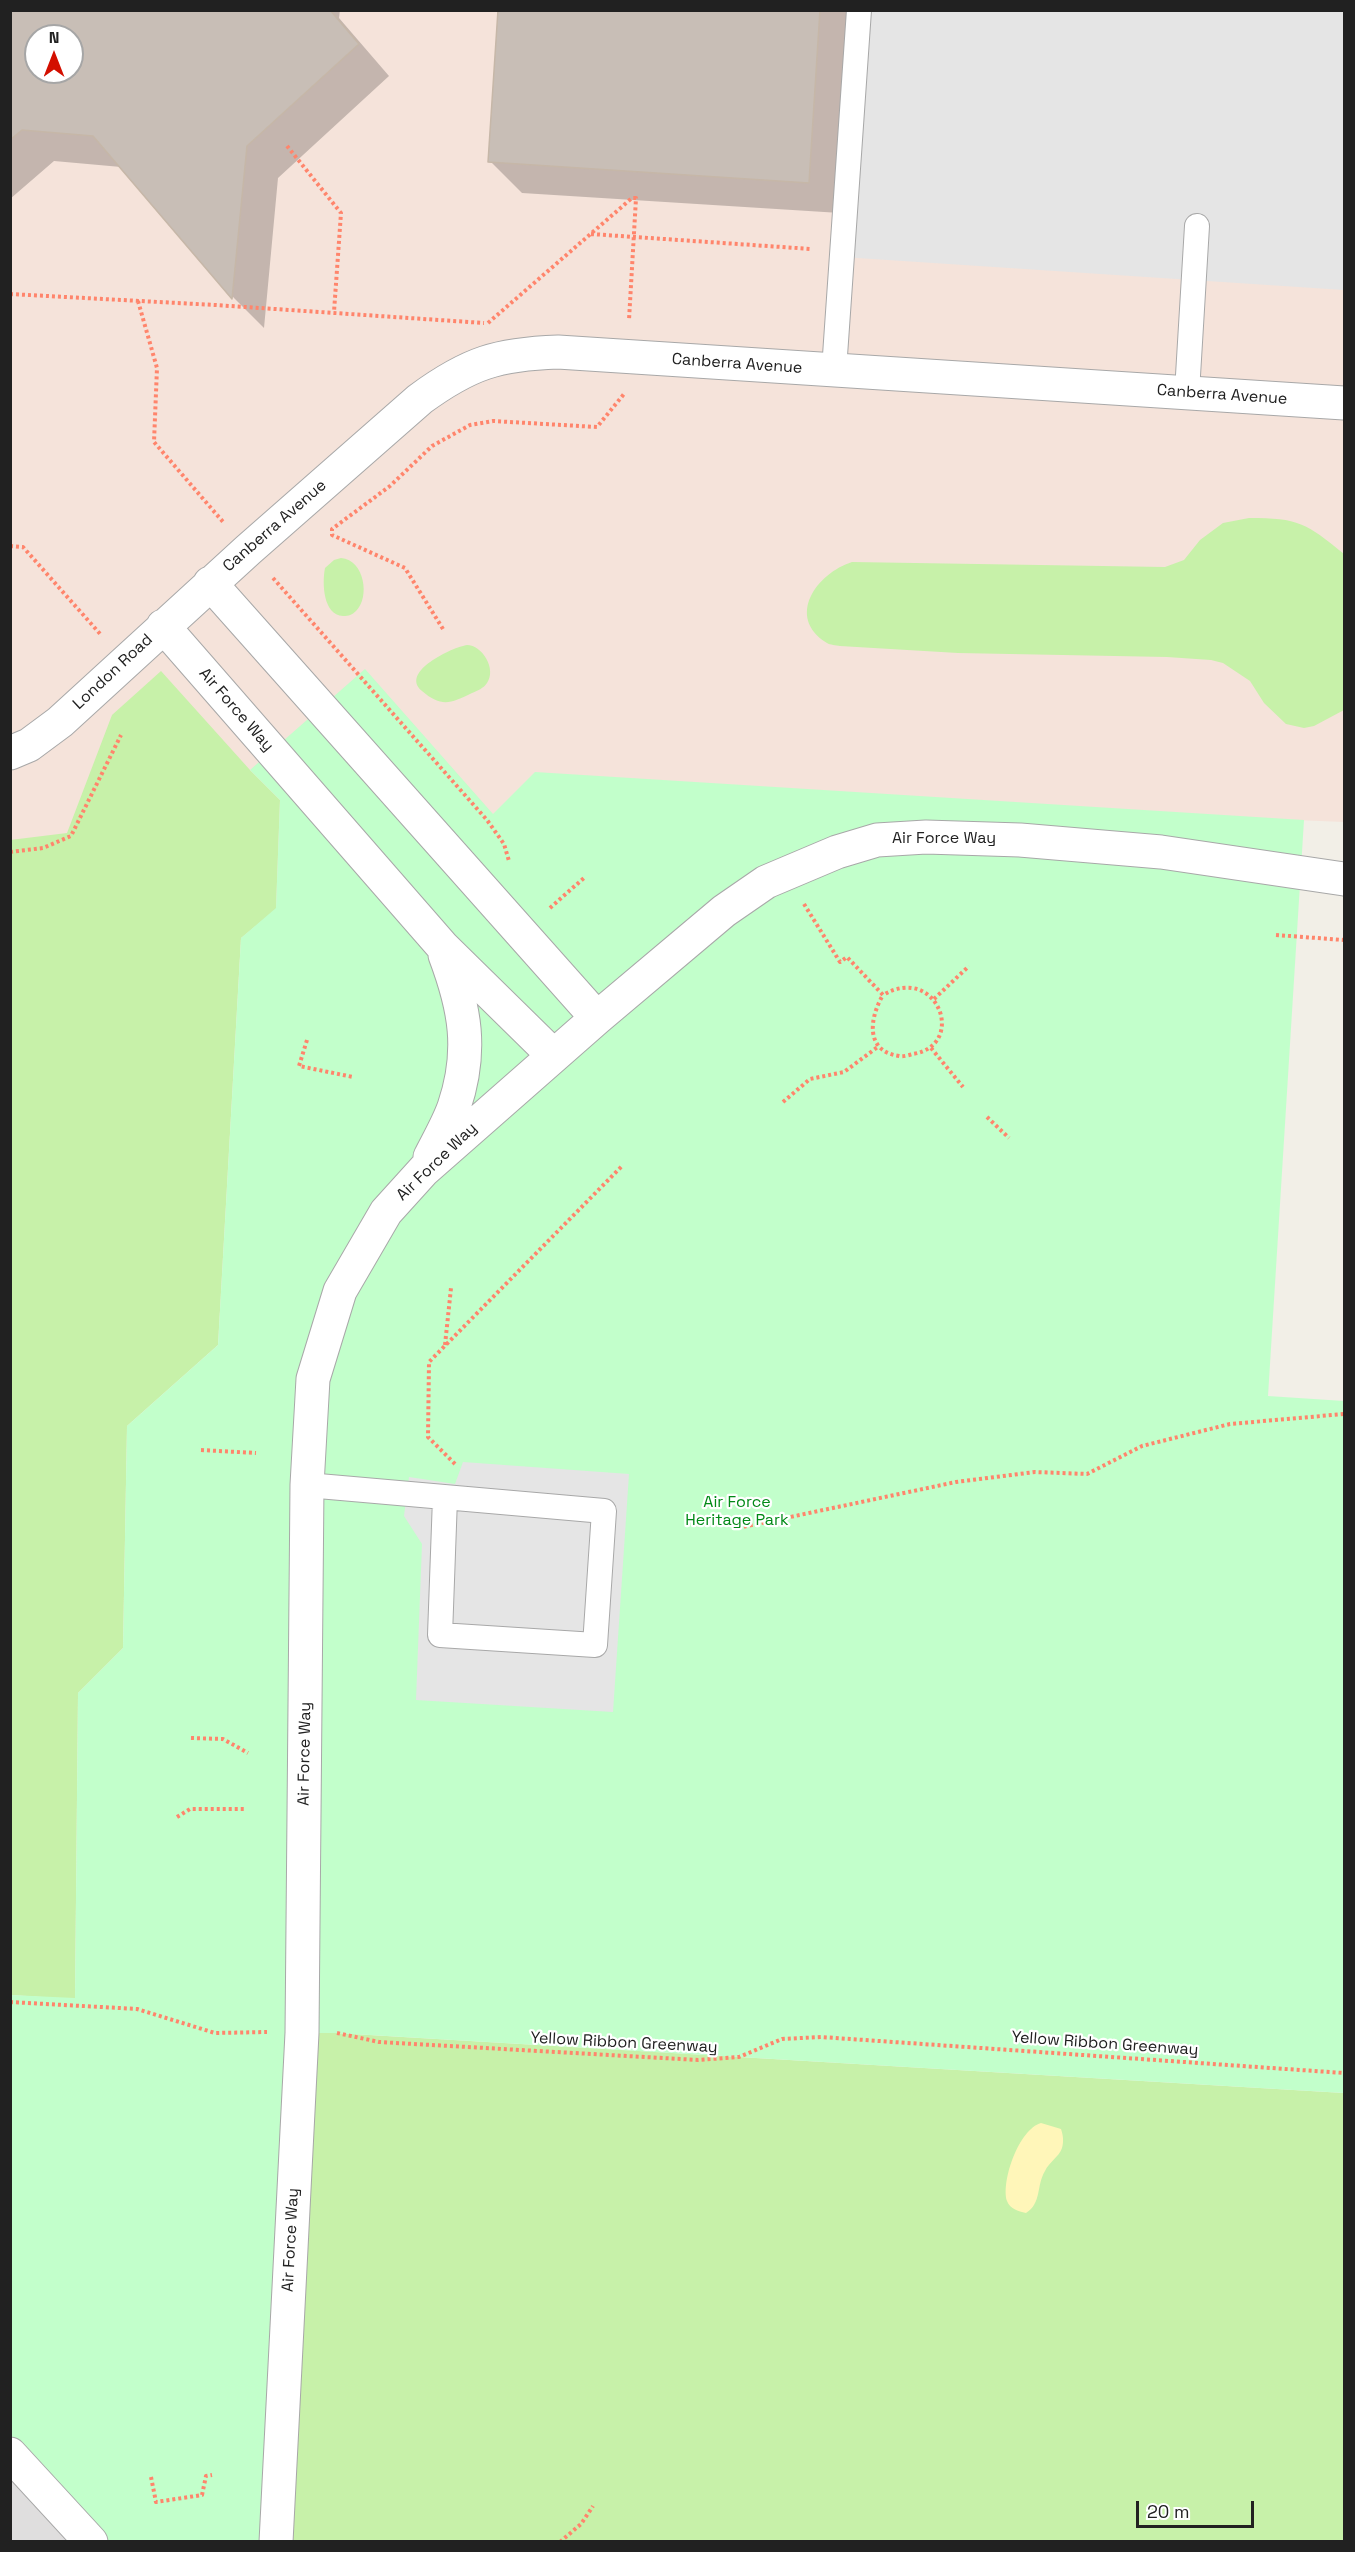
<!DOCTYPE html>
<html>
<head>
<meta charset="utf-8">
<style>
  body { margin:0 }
  #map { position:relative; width:1355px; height:2552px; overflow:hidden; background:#f2efe7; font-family:"Space Grotesk",sans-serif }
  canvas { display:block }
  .frame { position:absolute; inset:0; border:12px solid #212121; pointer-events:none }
  .north { position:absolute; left:24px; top:24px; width:60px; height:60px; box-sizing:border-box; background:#fff; border:2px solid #a6a6a6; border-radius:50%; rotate:0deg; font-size:16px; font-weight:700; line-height:24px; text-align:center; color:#212121 }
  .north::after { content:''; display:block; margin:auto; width:21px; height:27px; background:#d30f00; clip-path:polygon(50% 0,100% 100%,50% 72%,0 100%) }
  .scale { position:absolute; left:1136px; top:2501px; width:118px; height:27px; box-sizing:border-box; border:3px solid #212121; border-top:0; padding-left:8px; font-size:18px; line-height:21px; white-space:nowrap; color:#212121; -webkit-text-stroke:4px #fff; paint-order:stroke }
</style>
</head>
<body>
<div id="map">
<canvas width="1355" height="2552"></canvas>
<div class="frame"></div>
<div class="north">N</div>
<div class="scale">20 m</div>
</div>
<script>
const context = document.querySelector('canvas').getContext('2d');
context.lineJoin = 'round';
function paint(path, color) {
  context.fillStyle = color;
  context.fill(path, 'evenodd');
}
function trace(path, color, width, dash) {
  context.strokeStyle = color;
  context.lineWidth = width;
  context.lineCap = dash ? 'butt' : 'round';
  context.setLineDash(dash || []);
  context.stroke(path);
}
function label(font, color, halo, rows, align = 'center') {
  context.font = font + ' "Space Grotesk",sans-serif';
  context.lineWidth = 4.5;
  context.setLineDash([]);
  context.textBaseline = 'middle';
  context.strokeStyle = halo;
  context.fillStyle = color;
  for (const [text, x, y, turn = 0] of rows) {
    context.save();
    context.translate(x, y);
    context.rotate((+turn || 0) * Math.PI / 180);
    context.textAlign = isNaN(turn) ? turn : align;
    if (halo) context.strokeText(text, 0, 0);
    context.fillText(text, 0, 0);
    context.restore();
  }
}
paint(new Path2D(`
  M11,2454L91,2541H11Z`), '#dfdede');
paint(new Path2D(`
  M10,11H1344V822L1270,819L493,814L241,938L218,1345L127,1426L123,1648L78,1693L75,1999L10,1995ZM36,36H72V72H36Z`), '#f5e3da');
paint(new Path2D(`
  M1249,518C1299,518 1306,523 1344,554V710L1314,726L1304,728L1286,724L1264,703L1250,681L1223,663L1211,660L1167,657L958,653L840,646C836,645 830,645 827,643C785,617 817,573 852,562L1165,567L1184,560L1200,540L1223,523Z
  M341,558C365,560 370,598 356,611C352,615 349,616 343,616C323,615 322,583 325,568L334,560Z
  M467,645C482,645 497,669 487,683C484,688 477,691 472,693C451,703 442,708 422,691C399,672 453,647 467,645Z
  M161,671L250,770L280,800L276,909L241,938L218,1345L127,1426L123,1648L78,1693L75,1999L11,1995L10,840L67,833L112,715Z
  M302,2033H336L1344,2093V2541L276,2542Z`), '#c7f1a9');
paint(new Path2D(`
  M1041,2123L1061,2129C1063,2135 1064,2141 1062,2148C1059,2157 1049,2162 1045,2171C1036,2186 1042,2203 1026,2213C1018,2211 1010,2209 1007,2201C1001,2181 1019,2129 1041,2123Z`), '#fff6b9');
paint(new Path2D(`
  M365,669L493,814L535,772L1304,820L1268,1396L1344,1401V2093L336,2033H302L276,2541H91L11,2454V1995L75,1998L78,1693L123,1648L127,1426L218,1345L241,938L276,908L280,800L250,770Z`), '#c2ffcb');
paint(new Path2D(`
  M859,11H1344V290L842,257Z
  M463,1462L629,1474L613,1712L416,1700L422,1544L404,1516L409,1477L455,1484Z`), '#e5e5e5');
paint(new Path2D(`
  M10,10H340L339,18L389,76L278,178L264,328L234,298L121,167L54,161L10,199ZM36,36H72V72H36Z
  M500,10H853L840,213L522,193L490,161Z`), '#0003');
const building = new Path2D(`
  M10,10H330L359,44L247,146L232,299L93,136L22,130L10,140ZM36,36H72V72H36Z
  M498,10H820L809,183L488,162Z`);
paint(building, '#c8beb6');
trace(building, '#c6b7a8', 1.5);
const lane = new Path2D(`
  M834,370L859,10
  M1187,392L1197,226
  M307,1485L604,1511L595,1645L440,1635L445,1498`);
const street = new Path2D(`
  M210,583L597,1018
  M163,626L443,947L554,1056
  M10,753L29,745L60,722L248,550L420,399C469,363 498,354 558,352L1344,403
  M430,1157C438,1141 448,1124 454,1107C473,1051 465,1008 445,955
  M10,2454L91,2542
  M276,2542L302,2033L307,1485L313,1379L340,1291L386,1212L424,1170L597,1018L724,911L766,882L837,852L877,840L926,837L1020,840L1161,852L1344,879`);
trace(lane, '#a8a8a8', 26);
trace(street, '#a8a8a8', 35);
trace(new Path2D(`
  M287,146L341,213L334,312
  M591,234L811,249
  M10,294L215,305L484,323
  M138,301L157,368L154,442L224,523
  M488,323L632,198H636L629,320
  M10,546L23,547L102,636
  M273,578L487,820L504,844L509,861
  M443,629L405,568L332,535V529L390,486L432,446L470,425L493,421L597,427L624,394
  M10,852L43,848L71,836L121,735
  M804,904L840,962L847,957L883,995C937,963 968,1045 913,1054C909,1055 903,1057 899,1056C864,1051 870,1017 883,995
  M550,908L585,877
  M1276,935L1344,940
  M934,999L969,966
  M307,1040L299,1066L353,1077
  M931,1048L963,1087
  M783,1102L810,1079L844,1072L879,1046
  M987,1117L1009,1138
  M445,1345L451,1288
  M201,1450L256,1453
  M455,1464L428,1437L429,1362L623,1165
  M738,1528L956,1482L1035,1472L1087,1474L1142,1446L1230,1424L1344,1414
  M191,1738L223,1739L248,1753
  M177,1817L190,1809H246
  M10,2002L137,2009L215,2033L267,2032
  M337,2033L379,2042L698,2060L739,2057L782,2039L821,2037L1344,2073
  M151,2477L156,2502L202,2495L206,2476L212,2475
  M560,2542L581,2524L593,2506`), '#ff856c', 4, [3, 3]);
trace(lane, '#fff', 24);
trace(street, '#fff', 33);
label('16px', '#212121', '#fff', [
  ["Canberra Avenue",737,364,4],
  ["Canberra Avenue",1222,395,4],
  ["Canberra Avenue",275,526,-41],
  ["London Road",113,672,-43],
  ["Air Force Way",236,710,49],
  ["Air Force Way",944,839],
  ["Air Force Way",437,1162,-44],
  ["Air Force Way",305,1754,-89],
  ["Yellow Ribbon Greenway",624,2043,3],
  ["Yellow Ribbon Greenway",1105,2044,4],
  ["Air Force Way",291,2240,-87]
]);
label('16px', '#018916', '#fff', [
  ["Air Force",737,1503],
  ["Heritage Park",737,1521]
]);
</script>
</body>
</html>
